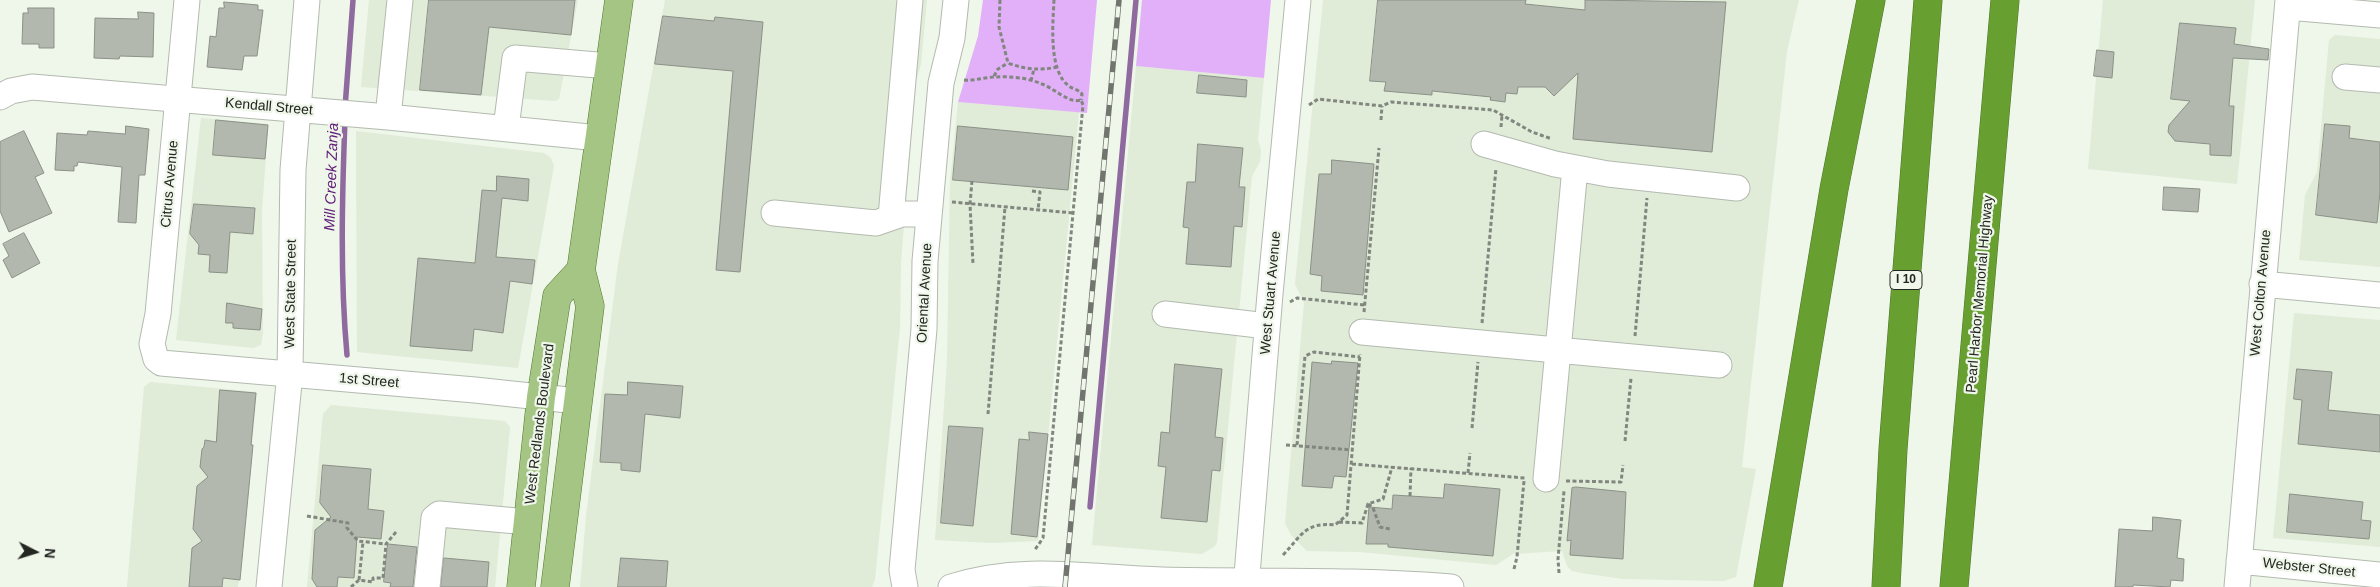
<!DOCTYPE html>
<html>
<head>
<meta charset="utf-8">
<style>
  body { margin:0 }
  #map { position:relative; width:2380px; height:587px; overflow:hidden; background:#eff6ea; font-family:Helvetica,sans-serif }
  canvas { display:block }
  .north { position:absolute; left:10px; top:527px; width:50px; height:50px; -webkit-text-stroke:4px #eff6ea; paint-order:stroke; rotate:95deg; font-size:14px; font-weight:700; line-height:20px; text-align:center; color:#242622 }
  .north::after { content:''; display:block; margin:auto; width:18px; height:22px; background:#242622; clip-path:polygon(50% 0,100% 100%,50% 72%,0 100%) }
</style>
</head>
<body>
<div id="map">
<canvas width="2380" height="587"></canvas>
<div class="north">N</div>
</div>
<script>
const context = document.querySelector('canvas').getContext('2d');
context.lineJoin = 'round';
function paint(path, color) {
  context.fillStyle = color;
  context.fill(path, 'evenodd');
}
function trace(path, color, width, dash) {
  context.strokeStyle = color;
  context.lineWidth = width;
  context.lineCap = dash ? 'butt' : 'round';
  context.setLineDash(dash || []);
  context.stroke(path);
}
function label(font, color, halo, rows, align = 'center') {
  context.font = font + ' Helvetica,sans-serif';
  context.lineWidth = 4.5;
  context.setLineDash([]);
  context.textBaseline = 'middle';
  context.strokeStyle = halo;
  context.fillStyle = color;
  for (const [text, x, y, turn = 0] of rows) {
    context.save();
    context.translate(x, y);
    context.rotate((+turn || 0) * Math.PI / 180);
    context.textAlign = isNaN(turn) ? turn : align;
    if (halo) context.strokeText(text, 0, 0);
    context.fillText(text, 0, 0);
    context.restore();
  }
}
paint(new Path2D(`
  M369,0H578L559,99L555,101L361,87Z
  M665,0H927L921,64L916,82L901,262L900,328L875,579L872,587H580L586,516L618,264Z
  M1323,0H1799L1787,51L1742,467L1756,469L1736,577L1724,581L1623,579L1581,573L1572,571L1567,566L1562,551L1513,554L1496,565L1360,552L1307,551L1291,535L1285,523L1304,303L1295,284Z
  M2103,0H2255L2237,184L2088,169Z
  M2335,35L2380,39V267L2299,260L2305,195L2317,172L2329,40Z
  M1136,66L1264,78L1258,140L1261,150L1260,162L1252,176L1217,542L1215,546L1202,554L1092,545Z
  M958,102L1079,112L1038,541L992,543L935,540L947,361L950,182Z
  M201,118L268,124L262,213L263,333L261,345L253,348L176,340Z
  M356,131L544,153L551,158L554,166L518,368L357,352Z
  M2294,313L2380,320V547L2273,538Z
  M150,382L257,392L238,587H127L144,387Z
  M331,405L505,421L510,427L495,587H307L323,414Z`), '#e0ebd8');
paint(new Path2D(`
  M983,0H1097L1087,113L958,102L978,36Z
  M1142,0H1271L1264,78L1136,66Z`), '#e1b0f8');
trace(new Path2D(`
  M345,108L353,0
  M345,120C342,198 340,277 347,355
  M1090,507L1136,0`), '#8e6a9f', 5.5);
const building = new Path2D(`
  M429,0H575L571,35L489,27L481,95L420,90Z
  M1378,0H1526L1525,4L1585,10V0L1726,2L1712,152L1573,139L1578,73L1554,96L1545,87H1518L1517,94L1506,93L1505,102L1490,100L1491,97L1432,91V95L1384,91L1386,82L1370,81Z
  M224,2L258,5V10H263L257,56H244L242,70L207,67L210,36L216,37L219,8H224Z
  M28,8H54V48H39V44H22L23,13H28Z
  M138,12L154,13L153,57L120,56L119,59L94,58L95,18L138,19Z
  M663,16L714,21L715,17L763,22L740,272L716,270L733,71L655,64Z
  M2180,23L2236,28L2234,44L2269,49L2268,60L2233,58L2229,106H2234L2231,156L2210,155V144L2175,141L2168,132L2169,125L2190,101L2171,99Z
  M2097,50L2114,52L2112,78L2094,76Z
  M1199,75L1247,80L1246,97L1197,93Z
  M216,120L268,125L265,159L213,155Z
  M2325,124L2350,126L2349,138L2380,142V192L2377,223L2316,215Z
  M126,126L149,129L145,175H139L136,223L118,222L122,167L78,162L77,166H74V171L55,170L57,133L87,135L88,131L125,134Z
  M958,126L1073,137L1068,190L953,180Z
  M24,131L44,173L35,177L52,213L9,232L0,211V142Z
  M1198,144L1243,148L1239,187H1245L1242,227L1234,226L1231,267L1186,264L1189,228L1183,227L1187,182H1195Z
  M1332,160L1374,164L1363,295L1321,291L1322,276L1310,274L1319,174H1331Z
  M497,176L529,179L528,201L502,198L496,257L535,260L532,284L510,281L503,333L474,329L472,351L410,346L418,258L475,263L482,190L496,191Z
  M2164,187L2200,189L2198,212L2163,210Z
  M194,204L255,208L253,234L230,232L227,273L209,272L210,255L198,254L199,245L190,234Z
  M24,233L40,263L12,278L3,260L9,256L3,244Z
  M227,303L262,309L260,330L233,328V323H226Z
  M1332,361L1358,363L1346,477L1334,476L1332,488L1302,486L1312,362L1331,364Z
  M1175,364L1222,369L1215,437L1223,438L1220,471L1212,470L1207,522L1161,518L1166,467L1158,466L1161,432L1169,433Z
  M2297,369L2332,372L2328,410L2380,415V452L2298,444L2302,400L2294,399Z
  M628,382L683,386L680,418L645,414L640,472L621,470V463L600,462L605,394L627,395Z
  M220,390L256,393L251,445H253L240,580L223,578L222,587H189L192,548L202,541L193,529L197,486L208,477L200,467L202,449L204,447L205,440L216,442Z
  M949,426L983,428L973,526L941,523Z
  M1029,432L1048,434L1037,537L1011,534L1019,439L1029,440Z
  M323,465L371,469L368,509L384,511L381,539L357,537L354,578L338,577L337,587H317L312,579L315,530L331,517L320,503Z
  M1445,484L1500,489L1493,556L1388,547V544H1366L1369,507L1392,509L1393,495L1443,498Z
  M1576,487L1626,492L1623,559L1570,555L1571,540L1567,541L1572,488Z
  M2290,494L2363,502L2361,520L2371,521L2369,539L2287,532Z
  M2153,517L2181,520L2177,558L2184,559L2183,581L2171,580L2170,587L2133,585V587H2115L2119,529L2152,531Z
  M388,544L417,547L413,587H390L391,583L384,582Z
  M444,558L489,562L487,587H441Z
  M621,558L668,561L666,587H618Z`);
paint(building, '#b2b8ad');
trace(building, '#8b9187', 1);
const minor = new Path2D(`
  M187,0L158,314L152,344L156,359L161,363L475,390L577,401
  M2288,7L2380,15
  M2345,77L2380,80
  M0,97L11,91L32,87L388,117L599,138
  M388,117L400,0
  M506,128L515,58L609,66
  M1484,144L1555,164L1608,174L1737,188
  M774,213L876,223L902,214H929
  M891,217L910,0
  M2262,284L2380,295
  M1165,314L1267,326
  M1362,332L1719,365
  M1546,479L1575,168
  M2239,561L2380,575
  M269,587L290,373L293,170L307,0
  M427,587L434,518L439,514L528,522
  M905,587L902,570L924,329L925,261L941,83L952,38L956,0
  M951,587C1023,564 1089,578 1162,580C1258,582 1355,579 1451,587
  M1246,587L1270,294L1298,0
  M2237,587L2288,0`);
const major = new Path2D(`
  M521,587L541,397L557,296L581,270
  M555,587L590,306L581,270L619,0`);
const highway = new Path2D(`
  M1768,587L1834,189L1871,0
  M1886,587L1893,449L1928,0
  M1954,587L2005,0`);
trace(minor, '#b3baaf', 27);
trace(major, '#50752c', 29);
trace(highway, '#50752c', 29);
trace(new Path2D(`
  M1000,0L999,27L1008,63C1024,69 1039,71 1057,67
  M1054,0C1053,23 1048,71 1069,86C1074,90 1078,89 1082,94L1081,100
  M994,76L998,69L1008,63
  M964,80C975,81 985,77 996,77C1011,76 1028,78 1042,84C1054,88 1069,104 1081,100L1083,105L1043,538L1034,551
  M1031,81L1034,69
  M1309,105L1318,99L1382,106L1391,102L1493,110L1532,132L1552,139
  M1381,120L1382,106
  M1501,127L1502,115
  M972,181L970,204L973,264
  M1032,191L1040,192L1038,210
  M952,202L1073,213
  M1290,302L1297,298L1364,305
  M1364,312L1379,148
  M1482,323L1496,168
  M1635,336L1647,198
  M988,414L1005,207
  M1472,428L1478,362
  M1625,441L1631,378
  M1286,445L1353,450
  M1297,445L1305,356L1314,352L1360,357
  M1352,464L1525,478
  M1468,473L1470,453
  M1566,481L1621,482L1623,465
  M1410,496L1411,468
  M1368,504L1373,508L1380,527L1390,529
  M307,516L348,523L347,528L358,541L386,544
  M1339,522L1362,523L1368,504L1383,499L1392,467
  M1283,555C1302,535 1305,522 1335,525L1347,515L1360,354
  M1514,569L1517,557L1524,481
  M1559,573L1558,559L1564,491
  M359,580L363,542
  M351,587L359,580L373,582V578H383L386,544L396,532`), '#81867e', 3, [4, 2.5]);
trace(minor, '#fff', 25);
trace(major, '#a4c583', 28);
trace(highway, '#689f31', 28);
const rail = new Path2D(`
  M1065,587L1119,0`);
trace(rail, '#71756e', 5.5);
trace(rail, '#eff6ea', 4, [11]);
for (const [x, y, w] of [
  [1906,280,32]
]) {
  const box = new Path2D();
  box.roundRect(x - w / 2, y - 9.5, w, 19, 4);
  context.fillStyle = '#eff6ea';
  context.fill(box);
  trace(box, '#242622', 1);
}
label('bold 12px', '#242622', null, [
  ["I 10",1906,280]
]);
label('14px', '#242622', '#eff6ea', [
  ["Kendall Street",269,107,5],
  ["Citrus Avenue",170,184,-85],
  ["Oriental Avenue",925,293,-87],
  ["West Stuart Avenue",1271,293,-85],
  ["West Colton Avenue",2261,293,-85],
  ["West State Street",291,294,-89],
  ["Pearl Harbor Memorial Highway",1980,294,-85],
  ["1st Street",369,381,5],
  ["West Redlands Boulevard",540,424,-83],
  ["Webster Street",2309,568,6]
]);
label('italic 15px', '#5e1b77', '#eff6ea', [
  ["Mill Creek Zanja",332,177,-88]
]);
</script>
</body>
</html>
